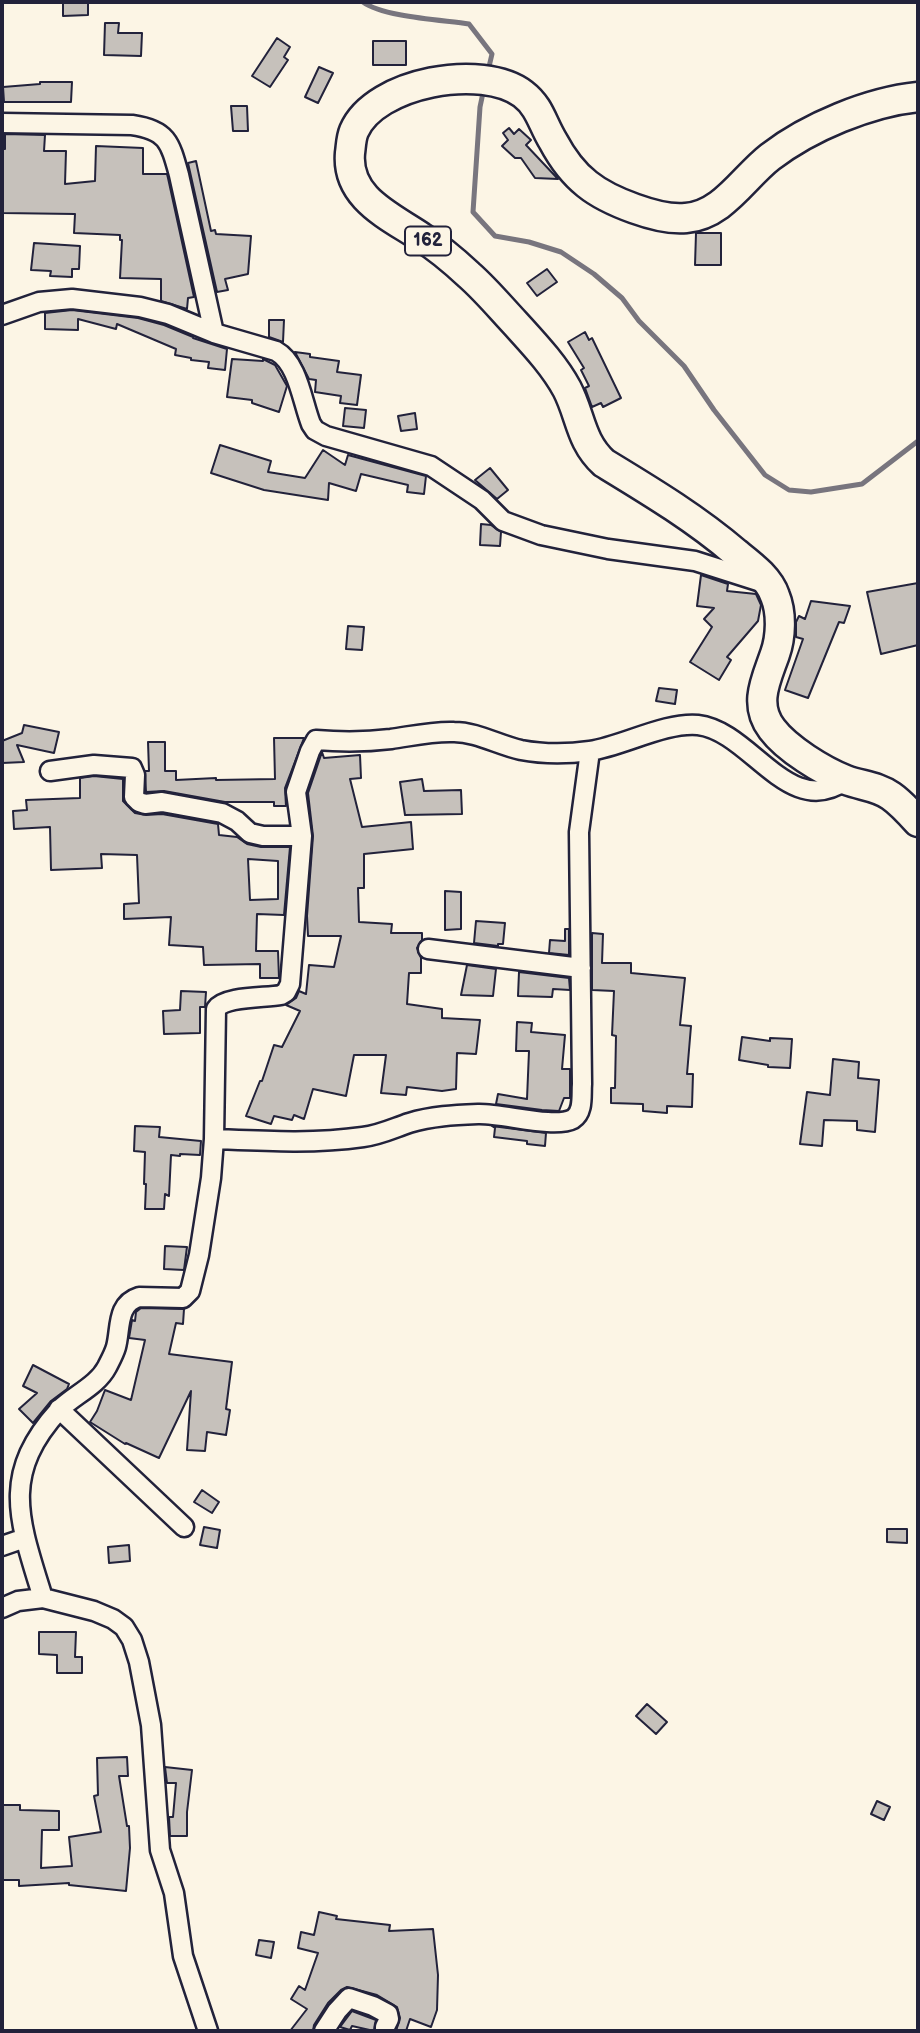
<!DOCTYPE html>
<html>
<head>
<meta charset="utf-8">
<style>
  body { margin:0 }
  #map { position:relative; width:920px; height:2033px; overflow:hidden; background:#fcf5e5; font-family:"Balsamiq Sans",sans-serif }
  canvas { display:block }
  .frame { position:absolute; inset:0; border:4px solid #22223b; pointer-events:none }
</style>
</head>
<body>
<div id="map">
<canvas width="920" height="2033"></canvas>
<div class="frame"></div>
</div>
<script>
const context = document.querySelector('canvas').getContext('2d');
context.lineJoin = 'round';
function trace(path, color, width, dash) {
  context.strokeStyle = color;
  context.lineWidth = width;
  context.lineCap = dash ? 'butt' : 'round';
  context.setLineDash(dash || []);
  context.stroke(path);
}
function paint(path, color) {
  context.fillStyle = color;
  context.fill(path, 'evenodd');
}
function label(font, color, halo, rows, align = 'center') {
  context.font = font + ' "Balsamiq Sans",sans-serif';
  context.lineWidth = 7;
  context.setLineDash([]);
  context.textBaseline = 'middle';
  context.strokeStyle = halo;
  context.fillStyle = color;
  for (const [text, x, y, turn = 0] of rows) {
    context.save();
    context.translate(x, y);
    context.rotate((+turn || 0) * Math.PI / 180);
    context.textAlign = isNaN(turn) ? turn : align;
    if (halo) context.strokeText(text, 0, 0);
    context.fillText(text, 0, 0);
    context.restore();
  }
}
trace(new Path2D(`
  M363,2C383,17 443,20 469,24L492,54L488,71
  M484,88L480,107L473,212L495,236L529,242L561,252L594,274L622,298L639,321L684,366L714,410L765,475L789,490L811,492L862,484L918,441`), '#78757e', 5);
const building = new Path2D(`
  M63,2H88V15L63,16Z
  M105,23H119L118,33H142L141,56L104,55Z
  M277,38L290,47L284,57L288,60L270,87L252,76Z
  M373,41H406V65H373Z
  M319,67L333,73L318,103L305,97Z
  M40,82H72L71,102H4L3,87L40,84Z
  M231,106H247L248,131H233Z
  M509,128L514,134L519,129L531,140L526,145L558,179L535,178L521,158H515L502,146L508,140L503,133Z
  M5,134L45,135L44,151H66L65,184L95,181L96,146L143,148V174H167L168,178L194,297L188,298L187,309L161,301V279L120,278L122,240H120V235L74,233L75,214L2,213V149H5Z
  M196,161L211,231L215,230L216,234L251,236L248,274L225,279L228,290L217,292L188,163Z
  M696,233H721V265H695Z
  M34,243L80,246L79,269H72V277L50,276L51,271L31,270Z
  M547,269L557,282L537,296L527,283Z
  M72,310L138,318L164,325L193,337V338L227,349L225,370L208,368L209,362L191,360V358L175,355L176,349L117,324L116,329L78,319V330L45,329V313Z
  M269,320H284L283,342L269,337Z
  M585,332L589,340L592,338L621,398L603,407L601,403L592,407L585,388L589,386L581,370L584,368L568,342Z
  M295,352L310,354V357L339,361L337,372L361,375L357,405L340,403L341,396L315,392L316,380L309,379Z
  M232,359L263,361V359L275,365L287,386L279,412L252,403V400L227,397Z
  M345,408L366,410L364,428L343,426Z
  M415,413L417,429L401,431L398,416Z
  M220,445L271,461L268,472L305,478L323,450L345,465L348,455L426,476L424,494L407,492L408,485L361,474L356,491L329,483L328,500L264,490L211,473Z
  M490,468L508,490L497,499L475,480Z
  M481,524L491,525L501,532L500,546L480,545Z
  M701,575L728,584L727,591L756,594L761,605L758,621L727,657L731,660L719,680L690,662L712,627L704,619L714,608L697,606Z
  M918,583V645L881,654L867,592Z
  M811,601L850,606L844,623L839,622L808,698L785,690L803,639L796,637V622L799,616L805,619Z
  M348,626L364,627L362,650L346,649Z
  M659,688L677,690L675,704L656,701Z
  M24,725L59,732L54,753L17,745L24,762L2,763V741L22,733Z
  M274,738H304L285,788L286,806H274V802H225L164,791L146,792L145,771H149L148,742H165V771H176V780L216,778V780L275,779Z
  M322,752L324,758L360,755L361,778L350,779L362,827L411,822L413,849L364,854V888H358L359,922L392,924L391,933H422V940L417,948L421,958V973H409L407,1004L442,1009V1018L480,1020L476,1054L457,1053L456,1089L442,1091L407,1087L406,1095L381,1093L386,1055H354L346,1096L313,1089L304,1119L294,1115L292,1120L274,1116L271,1124L246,1116L260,1081H262L274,1045L282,1047L300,1011L286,1005L296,998L299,991L306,994L309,965L334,967L341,936H308L307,916L313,836L308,793Z
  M94,776L123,779V801L135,813L146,815L162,814L218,824L219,835L237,837L247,844L261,847H290L284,915L257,914L256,951H278L279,978H260V964L204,965L203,947L169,945L171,917L124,919V904L139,903L137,855L101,854L102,868L51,870L50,827L14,829L13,811L27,810L26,800L80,798V778ZM248,859L278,861V899L250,900Z
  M422,779L424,791L461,790L462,814L405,815L400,782Z
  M445,891L461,892V929L445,930Z
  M476,921L505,923L503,944H498V946L474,943Z
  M565,929H569V955L549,953L550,940L565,941Z
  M592,933L603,934L602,963H631V973L685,978L680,1025L691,1026L687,1074H693L692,1107L667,1106V1113L643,1111V1104L611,1103V1088H615L616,1036L612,1035L614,991L592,990Z
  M467,965L496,969L493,996L461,995Z
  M519,972L569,978L570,990L553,989L552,997L518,996Z
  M181,991L206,992L205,1007H200V1033L164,1034L163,1011L180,1010Z
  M517,1022L532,1023L531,1032L565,1035L562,1069H570V1098H564L559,1111L542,1110L496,1104L498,1094L527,1099L529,1051H516Z
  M742,1037L770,1041V1038L792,1039L790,1068L768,1067V1065L739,1060Z
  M833,1059L859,1062L858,1078L879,1080L875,1132L857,1130V1121L824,1120L822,1146L800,1144L807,1092L830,1095Z
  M135,1126L160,1127L159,1137L201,1141L200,1155L180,1154V1156L171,1155L169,1196L165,1194L164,1209H145L146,1184H144L145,1152L134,1151Z
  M492,1126L546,1133L545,1146L527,1144V1141L494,1137L495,1128Z
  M165,1246L187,1247L184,1270L164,1269Z
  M141,1308L184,1309L183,1324L176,1323L169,1354L232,1362L226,1409L230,1410L226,1435L207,1432L205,1451L187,1450L191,1391L159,1458L126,1443L125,1444L90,1422L97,1411L105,1390L131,1400L145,1340L129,1338L132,1320L135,1321L136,1312Z
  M33,1365L69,1384L67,1389L51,1401L33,1423L19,1409L37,1393L23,1386Z
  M202,1490L219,1502L212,1513L194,1502Z
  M204,1527L220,1530L217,1548L200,1545Z
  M887,1529H907V1543L887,1542Z
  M129,1545L130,1561L109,1563L108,1547Z
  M39,1632H76L75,1657H82V1673H57V1655L39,1654Z
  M647,1704L667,1722L656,1734L636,1716Z
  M127,1757L128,1776H119L127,1826H129L130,1848L126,1891L69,1885V1883L19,1886V1880H3L2,1805H20V1810L59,1811V1830H42L41,1868L72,1866L69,1837L101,1832L94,1796L98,1795L97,1758Z
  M165,1767L192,1770L187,1812V1836H170L169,1817H173L176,1783H167Z
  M877,1801L890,1807L884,1820L871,1814Z
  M319,1912L337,1916L336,1919L390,1925L389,1931L433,1929L438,1975L437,2010L431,2027L410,2019L406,2031H396L400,2018L397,2007L377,1995L347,1987L341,1990L328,2003L314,2025L313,2031H290L307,2009L291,1999L299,1986L305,1990L318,1953L298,1948L301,1932L314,1935Z
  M259,1940L274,1942L271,1958L256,1955Z
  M352,2011L376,2020L374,2031L352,2026L350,2030L340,2027Z`);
paint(building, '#c6c1bb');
trace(building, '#22223b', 2);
const minor = new Path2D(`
  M2,123L132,125C167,130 170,142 179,175L214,333
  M2,315L39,302L72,299L140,307L168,314L214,333L276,351C298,363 302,401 311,424L315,430L326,436L431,466L482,500L503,521L541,535L608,549L695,561L764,583
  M50,771L94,765L132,768L135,775L134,797L139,802L145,804L162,802L222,813L237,821L250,833L263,836H302
  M428,949L581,968
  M214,1139C264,1141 313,1144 363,1137C380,1135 394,1128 409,1123C432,1116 454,1115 478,1114C502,1113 554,1129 573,1119C584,1112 581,1095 582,1084L579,832L590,751
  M59,1409L184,1527
  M2,1546L25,1538
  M43,1598C19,1520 0,1475 59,1410C74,1395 97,1386 107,1367C110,1361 114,1354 116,1347C121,1329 116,1304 139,1297L183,1298L190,1291L199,1255L211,1178L214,1139L216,1009C225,996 265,998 281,995L286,992L290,984L302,836L296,792L310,751L316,740C340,742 366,742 391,739C412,736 433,731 454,732C477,732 498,745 521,750C542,754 568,754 590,751C623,746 665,722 698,725C751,731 789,821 846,780
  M2,1608L18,1601L43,1598L94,1611L113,1619L124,1627L132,1640L139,1662L151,1725L160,1850L174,1893L183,1956L208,2031
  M324,2031L337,2011L349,1998L373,2006L388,2014L389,2019L385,2027V2031`);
const primary = new Path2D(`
  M918,97C869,102 809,127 770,157C743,178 723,215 686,218C659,221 608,201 587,184C573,173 561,156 553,141C542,123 540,107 523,94C483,63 375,82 354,131C351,138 351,146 350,153C346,198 390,216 421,237C439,248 454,261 469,275C486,290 500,307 515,323C534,344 554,365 567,389C581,416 580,441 604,463C650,491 695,518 736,553C751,565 769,578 775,596C782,613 781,637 775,654C766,680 753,704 772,729C787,749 823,771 846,780C862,786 877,786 891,796C901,803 910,813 918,822`);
trace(minor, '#22223b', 23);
trace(primary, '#22223b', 33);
trace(minor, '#fcf5e5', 18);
trace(primary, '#fcf5e5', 28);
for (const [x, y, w] of [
  [428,241,46]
]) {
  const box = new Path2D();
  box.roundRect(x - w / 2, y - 14.5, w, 29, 5);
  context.fillStyle = '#fcf5e5';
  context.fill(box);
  trace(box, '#22223b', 2);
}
label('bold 18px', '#22223b', null, [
  ["162",428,241]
]);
</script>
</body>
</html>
